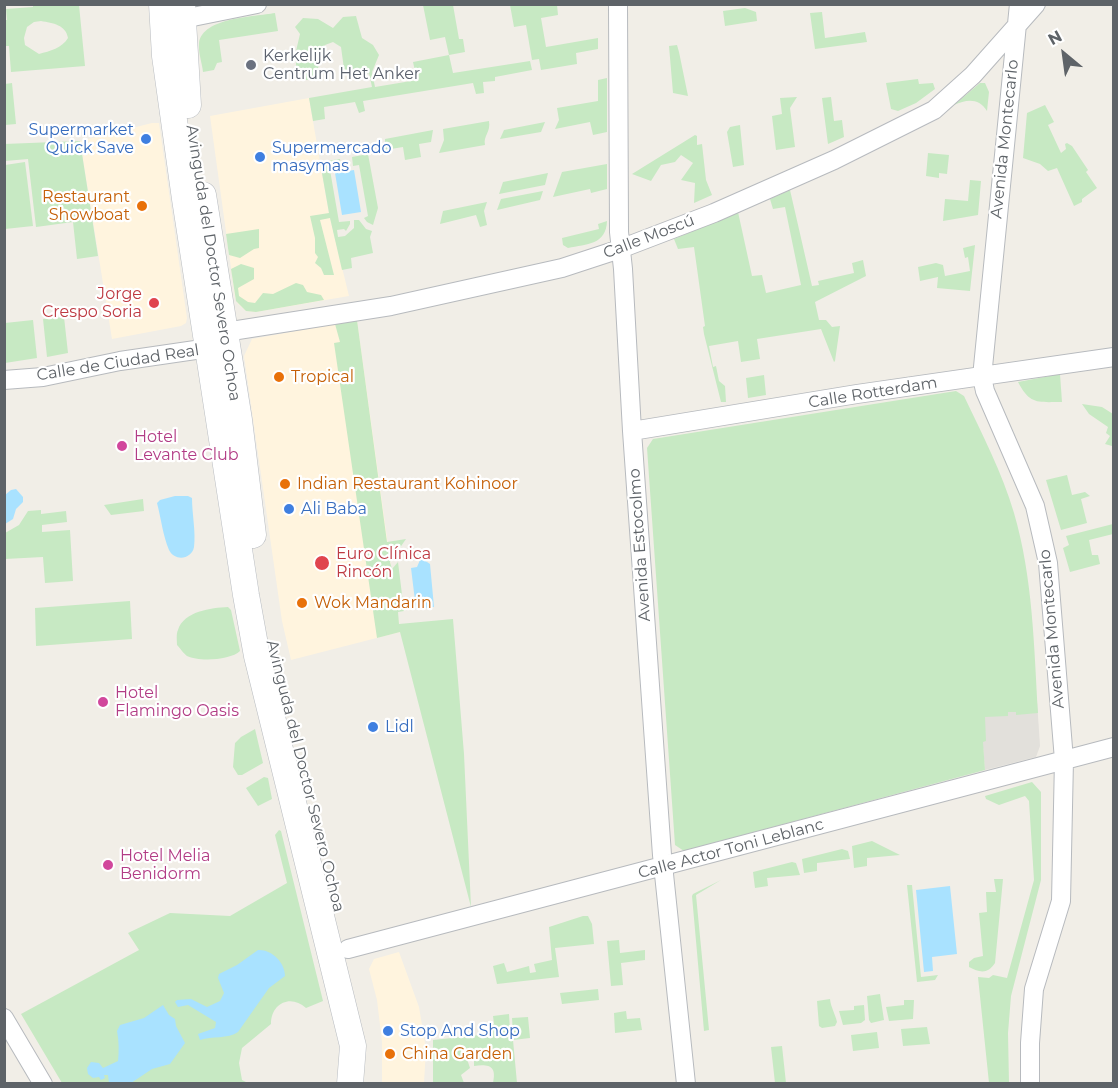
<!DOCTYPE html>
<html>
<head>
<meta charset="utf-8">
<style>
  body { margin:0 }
  #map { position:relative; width:1118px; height:1088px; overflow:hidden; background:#f1eee7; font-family:Montserrat,sans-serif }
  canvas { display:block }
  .frame { position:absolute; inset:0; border:6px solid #5e6368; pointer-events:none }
  .north { position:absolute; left:1034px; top:24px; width:60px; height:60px; -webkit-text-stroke:4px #fff; paint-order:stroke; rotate:331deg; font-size:16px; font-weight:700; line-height:24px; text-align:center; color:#5e6368 }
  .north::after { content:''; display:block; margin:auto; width:21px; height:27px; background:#5e6368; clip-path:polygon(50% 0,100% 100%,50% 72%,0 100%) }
</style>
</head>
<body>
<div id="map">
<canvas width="1118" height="1088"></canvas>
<div class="frame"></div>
<div class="north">N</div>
</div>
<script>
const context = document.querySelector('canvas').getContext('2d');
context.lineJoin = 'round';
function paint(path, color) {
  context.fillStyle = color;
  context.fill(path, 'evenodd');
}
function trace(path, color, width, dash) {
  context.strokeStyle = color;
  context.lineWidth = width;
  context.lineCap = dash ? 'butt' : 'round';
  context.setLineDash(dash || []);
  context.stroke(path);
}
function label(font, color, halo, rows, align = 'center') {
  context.font = font + ' Montserrat,sans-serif';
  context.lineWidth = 4.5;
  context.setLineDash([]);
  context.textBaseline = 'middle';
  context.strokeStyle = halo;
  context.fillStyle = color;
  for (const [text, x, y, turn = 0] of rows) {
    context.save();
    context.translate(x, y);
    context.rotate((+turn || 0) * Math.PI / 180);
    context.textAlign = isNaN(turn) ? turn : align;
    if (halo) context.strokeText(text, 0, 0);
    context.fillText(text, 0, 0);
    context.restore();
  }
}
paint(new Path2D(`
  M309,98L329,214L349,296L256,312L246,311L238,304L235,297L210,116Z
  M152,123H159L187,318L186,323L181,326L112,339L80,141Z
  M357,320L400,632L291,660L282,621L244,356L252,339Z
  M399,952L419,1007L426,1049L424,1083H382V1042L377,1000L369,969L374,959Z`), '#fff4de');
paint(new Path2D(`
  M1037,701L1040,746L1036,757L985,770L980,713Z`), '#e2e0db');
paint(new Path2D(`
  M33,5H79L85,66L11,72L9,46H5V20H7L6,9L33,7ZM41,21C53,23 66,25 68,38C62,48 50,51 39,54L25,45L24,38L27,27L34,22Z
  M423,5H453L459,39H463L465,52L449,55L453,73L530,61L532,70L495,77V81L483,82L484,93L476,94L473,83L363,101L365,111L359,113L355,102L324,107L325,119L313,121L309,98L372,87L369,73L363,76L344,69L341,47L333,42L325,45L321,52L316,79L306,80L296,69V51L300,34L295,27L303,18L318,19L333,28L343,17L356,16L362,38L373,45L379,55L372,72L375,87L417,80L413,62L449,55L445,37L430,40Z
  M510,5H557L558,15L541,18L546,47L598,38V49L576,53L577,64L541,70L539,59L532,60L526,25L514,27Z
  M745,8L756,12L757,21L725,26L723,11Z
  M822,12L825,38L865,32L867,42L815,49L810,13Z
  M275,13L278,31L219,40L222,62L217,63L214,70L203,72C202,63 198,52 199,43C203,17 254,17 275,13Z
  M677,45L679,52L688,96L673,93L669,46Z
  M607,78V132L593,135L590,122L555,129L559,120L557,108L598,101V80Z
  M918,79L919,84L933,83L935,89L916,103L898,111L891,109L886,83Z
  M12,83L16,124L5,125V110L6,109L5,84Z
  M980,83H985L989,92L987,111C979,98 967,99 954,105Z
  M797,97L790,108L795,147L776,150L772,116L782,114L780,98Z
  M831,97L834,121L842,120L844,137L828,144L822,98Z
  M1045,105L1054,122L1048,125L1061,153L1066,149L1065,144L1067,143L1072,146L1088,170L1086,172L1097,188L1082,199V202L1074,206L1057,168L1048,171L1040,164L1023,158L1027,113Z
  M489,121C491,132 483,136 485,145L439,153L444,140L443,129Z
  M545,122L541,132L500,139L504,130Z
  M740,125L744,165L733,167L727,132L730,127Z
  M433,130L431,142L419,144L421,157L405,160L403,147L385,150V139Z
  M695,135L697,136V145L702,144L706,180L712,195L694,203L695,183L681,180L693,163L681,155L675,162L661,165L651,181L632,174Z
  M80,141L98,256L77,259L73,222L36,227L28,159L5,161L4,144Z
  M928,153L949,155L947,174L939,173V178L926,176Z
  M368,154L378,208L373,225L367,222L364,218L368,216L359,165L353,166L352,157Z
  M340,159L341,168L330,170L339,222L350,221V224L346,231L344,229L337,230L338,237L345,236L354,228V220H359L366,229L372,231L370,237L373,253L351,258L352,268L342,270L330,218L320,220L334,275H324L321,268L315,263L318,257L315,253V238L310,216L329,213L320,162Z
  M25,162L33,226L5,229V165Z
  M607,164V189L591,193L590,189L553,197L562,172Z
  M548,173L545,185L499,194L503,182Z
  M970,180L981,181L978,215L943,221L945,199L968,201Z
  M790,190L812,286L819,285L818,281L854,273L852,263L863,260L866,276L815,302L819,320H826L832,327L840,326L835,361L834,362L821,329L757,339L760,359L741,362L738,341L709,346L713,367L716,366L719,381L725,386L726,402H721L704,334L703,327L705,326L694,247L678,249L674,239L738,212L752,276L762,275L766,293L801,285L785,207L773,209L770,199Z
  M543,191L540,200L497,210L501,199Z
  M487,202L484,211L487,225L480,227L476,215L440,224L443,211Z
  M607,221C606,245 587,244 568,248L563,245L562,238L599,229L598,224Z
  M259,229V248L254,249L240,258L229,255L226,234Z
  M975,245L970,291L937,288L938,277L920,281L918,267L936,263L943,265L945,276L970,271L968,257L965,258L963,248Z
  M241,264L254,268V279L238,288L239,296L248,302L255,303L263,293L273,294L296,283L303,285L307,292L321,295L324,300L256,312L246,311L236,301L231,269Z
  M64,317L68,353L47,357L43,319Z
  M33,320L37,358L5,363V323Z
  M357,320L387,542L406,539L390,562L392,569L398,562L404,611L398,612L399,624L453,619L464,754L471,907L400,632L377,638L334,343L340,342L335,324Z
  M1060,374L1062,402C1038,402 1030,405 1018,382Z
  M764,375L766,395L748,398L746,378Z
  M956,391L964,396C982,434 1002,472 1014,513C1033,578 1034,646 1038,713L1016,715V712H1008V716L985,717L986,741L983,742L985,770L684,851L675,845L647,448L653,439Z
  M1082,404L1102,407L1113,414V452L1112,446L1105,444L1110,436L1106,433L1108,427L1089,414Z
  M1067,475L1072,495L1085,492L1090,496L1081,499L1087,523L1061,530L1046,480Z
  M143,499L144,511L111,515L104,505Z
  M41,510V514L66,511L67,522L42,525V532L70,530L73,581L45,583L43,557L5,559V533L19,525L28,511Z
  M1113,524V534L1089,540L1092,555H1098L1100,564L1070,572L1063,548L1069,545L1066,536Z
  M130,601L132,639L36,646L35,608Z
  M228,607L231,610L240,651C231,660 199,662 187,656C184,654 180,648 177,645C177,640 176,634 178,630C184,611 211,608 228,607Z
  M255,729L263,763L242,775H238L233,767L235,743L241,737Z
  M264,777L268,778L272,799L258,806L246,788Z
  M1032,782L1041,792V880L1011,996L1008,1033L1009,1083H989L978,977L989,978L993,975L1007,978L1034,880L1029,801L1025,796L999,805L986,799L985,796Z
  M279,830L281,831L323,1001L306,1008C291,994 271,1003 271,1024L242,1048L239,1063L242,1080L248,1083H62L21,1014L139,950L128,933L170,913L230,916L287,883L275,835Z
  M872,841L900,855L867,858V866L854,868L852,846Z
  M842,849L848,851L850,859L817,863V871L804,873L802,859Z
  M792,862L796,863L800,875L767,878L768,886L755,888L753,872Z
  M994,879H1003L995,963C988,974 980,973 969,967V962L974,958L983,956L979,913L987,912L986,892H996Z
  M721,880L696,895L709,1030L704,1031L692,896L693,894Z
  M907,885H912L921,977L938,975L935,980L917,982Z
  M583,916H588L592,924L594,944L555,948L559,977L497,984L493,966L504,963L507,972L529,966L530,973L536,972L534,964L552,960L549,927Z
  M619,940L620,953L645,950V960L621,963L623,985L611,986L607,941Z
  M598,989L599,1000L562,1004L560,993Z
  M880,994L884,1020L871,1023L869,1020L867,996Z
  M830,999C831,1008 835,1013 837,1022L835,1026L822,1028L819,1026L817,1001Z
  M904,1000H914L913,1019L889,1021L886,1007L904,1005Z
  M864,1005L865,1020L861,1023L843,1025L839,1011L854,1010V1006Z
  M626,1011L627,1019L640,1018L642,1030L615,1033L614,1013Z
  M509,1014L510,1031L513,1033L512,1018L528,1017L530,1038L513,1040L517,1083H493C497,1066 489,1064 474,1066V1059L470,1056L467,1059L470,1068L461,1075L464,1083H433V1040L489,1034L488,1024H494L493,1016Z
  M927,1027L930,1044L903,1046L901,1029Z
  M877,1032L879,1048L853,1051L851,1035Z
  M782,1046L786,1083H775L771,1047Z`), '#c7e9c3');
paint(new Path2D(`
  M354,170L361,212L342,215L335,173Z
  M16,489L23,497V502L16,509L13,519L5,524V495L11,490Z
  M175,496H188L192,498C192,514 196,532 194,547C192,559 175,562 169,550C163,536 161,518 157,503L160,500Z
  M420,560H424L430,564L434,607L416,609L411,568L417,567Z
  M950,886L957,954L932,957L933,971L924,972L916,890Z
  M258,950C271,949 285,962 285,976L269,988L238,1032C228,1039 212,1036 200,1040L198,1034L215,1028L216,1022L188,1005L178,1007L175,1002L177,1000L191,999L207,1007L220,1001L224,993L218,978L219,974L237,965Z
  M163,1005L169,1015L175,1019L176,1026L185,1043L170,1064L152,1069L131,1083H109L108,1075H104L105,1078L101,1080L99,1077L93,1078L88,1074L87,1068L91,1062L99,1063L103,1068L118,1061C119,1051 119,1041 117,1031L120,1025L144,1018Z`), '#a9e2ff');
const street = new Path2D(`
  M618,4L619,232L623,269L632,431L662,855L686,1084
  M1019,4L982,377L985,391L1035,506L1048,563L1064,760L1061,901L1034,989L1030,1043V1084
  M173,21L257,4
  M216,341L225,332L391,306L562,268L620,249L714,213L834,160L934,110L973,75L1036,4
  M4,380L43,377L120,361L209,348L219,353
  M632,431L857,394L1114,357
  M348,949L1114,747
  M4,1018L43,1084`);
const secondary = new Path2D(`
  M162,4L165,56L185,199L246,595L257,656L353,1046L350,1084
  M182,4L188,105
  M203,195L239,420L253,535`);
trace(street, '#b7babe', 20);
trace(secondary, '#b8bcc1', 27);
trace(street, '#fff', 18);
trace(secondary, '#fff', 26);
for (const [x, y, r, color] of [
  [251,65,6,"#6b7280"],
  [146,139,6,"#3f7fe0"],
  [260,157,6,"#3f7fe0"],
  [142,206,6,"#e8710a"],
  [154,303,6,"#e0444e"],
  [279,377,6,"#e8710a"],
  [122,446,6,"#d1479c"],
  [285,484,6,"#e8710a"],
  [289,509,6,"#3f7fe0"],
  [322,563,8,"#e0444e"],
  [302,603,6,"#e8710a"],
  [103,702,6,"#d1479c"],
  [373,727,6,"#3f7fe0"],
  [108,865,6,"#d1479c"],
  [388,1031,6,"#3f7fe0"],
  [390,1054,6,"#e8710a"]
]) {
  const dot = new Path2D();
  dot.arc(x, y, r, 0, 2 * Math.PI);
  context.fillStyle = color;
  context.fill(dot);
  trace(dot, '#fff', 2);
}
label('16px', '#5b616d', '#fff', [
  ["Kerkelijk",263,56],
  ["Centrum Het Anker",263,74]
], 'left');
label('16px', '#366cbe', '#fff', [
  ["Supermarket",134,130,"right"],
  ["Quick Save",134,148,"right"],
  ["Supermercado",272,148],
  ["masymas",272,166],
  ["Ali Baba",301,509],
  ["Lidl",385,727],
  ["Stop And Shop",400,1031]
], 'left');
label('16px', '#5e6368', '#fff', [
  ["Avenida Montecarlo",1005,139,-84],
  ["Calle Moscú",649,237,-21],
  ["Avinguda del Doctor Severo Ochoa",213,263,81],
  ["Calle de Ciudad Real",118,363,-9],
  ["Calle Rotterdam",873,393,-9],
  ["Avenida Estocolmo",640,545,-94],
  ["Avenida Montecarlo",1052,629,-95],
  ["Avinguda del Doctor Severo Ochoa",305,776,76],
  ["Calle Actor Toni Leblanc",731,849,-15]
]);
label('16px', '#c56008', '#fff', [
  ["Restaurant",130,197,"right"],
  ["Showboat",130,215,"right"],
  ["Tropical",291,377],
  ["Indian Restaurant Kohinoor",297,484],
  ["Wok Mandarin",314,603],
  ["China Garden",402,1054]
], 'left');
label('16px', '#be3a42', '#fff', [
  ["Jorge",142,294],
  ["Crespo Soria",142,312],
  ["Euro Clínica",336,554,"left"],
  ["Rincón",336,572,"left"]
], 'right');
label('16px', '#b23c85', '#fff', [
  ["Hotel",134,437],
  ["Levante Club",134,455],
  ["Hotel",115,693],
  ["Flamingo Oasis",115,711],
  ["Hotel Melia",120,856],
  ["Benidorm",120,874]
], 'left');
</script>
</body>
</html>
